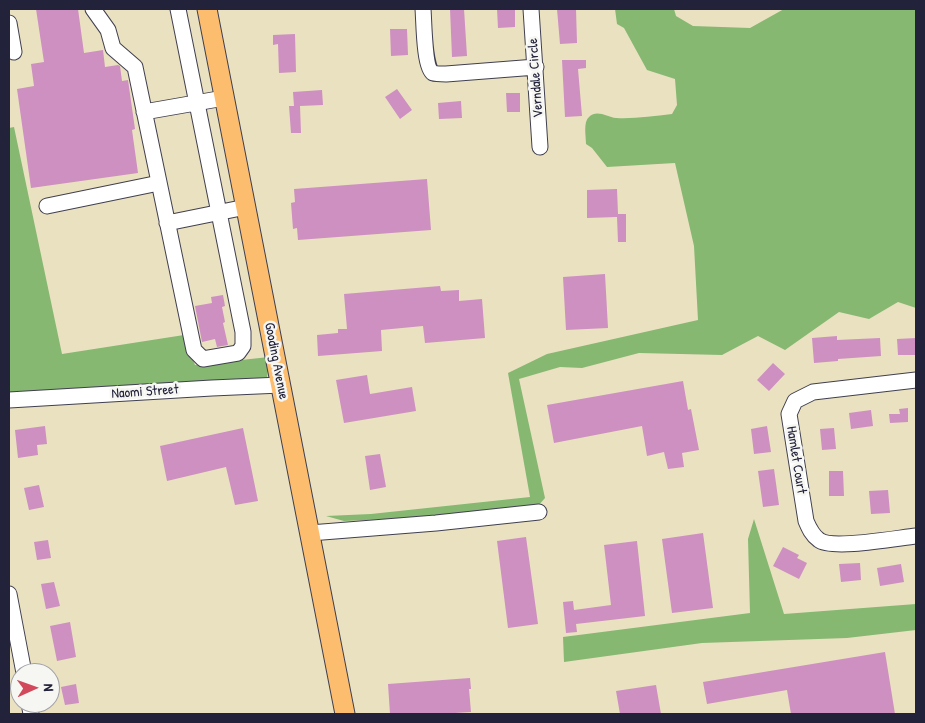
<!DOCTYPE html>
<html>
<head>
<meta charset="utf-8">
<style>
  body { margin:0 }
  #map { position:relative; width:925px; height:723px; overflow:hidden; background:#eae1c0; font-family:"Patrick Hand",sans-serif }
  canvas { display:block }
  .frame { position:absolute; inset:0; border:10px solid #22223b; pointer-events:none }
  .north { position:absolute; left:10px; top:663px; width:50px; height:50px; box-sizing:border-box; background:#f6f6f2; border:1px solid #a1a1a9; border-radius:50%; rotate:88deg; font-size:14px; font-weight:700; line-height:20px; text-align:center; color:#22223b }
  .north::after { content:''; display:block; margin:auto; width:18px; height:22px; background:#d1495b; clip-path:polygon(50% 0,100% 100%,50% 72%,0 100%) }
</style>
</head>
<body>
<div id="map">
<canvas width="925" height="723"></canvas>
<div class="frame"></div>
<div class="north">N</div>
</div>
<script>
const context = document.querySelector('canvas').getContext('2d');
context.lineJoin = 'round';
function paint(path, color) {
  context.fillStyle = color;
  context.fill(path, 'evenodd');
}
function trace(path, color, width, dash) {
  context.strokeStyle = color;
  context.lineWidth = width;
  context.lineCap = dash ? 'butt' : 'round';
  context.setLineDash(dash || []);
  context.stroke(path);
}
function label(font, color, halo, rows, align = 'center') {
  context.font = font + ' "Patrick Hand",sans-serif';
  context.lineWidth = 5;
  context.setLineDash([]);
  context.textBaseline = 'middle';
  context.strokeStyle = halo;
  context.fillStyle = color;
  for (const [text, x, y, turn = 0] of rows) {
    context.save();
    context.translate(x, y);
    context.rotate((+turn || 0) * Math.PI / 180);
    context.textAlign = isNaN(turn) ? turn : align;
    if (halo) context.strokeText(text, 0, 0);
    context.fillText(text, 0, 0);
    context.restore();
  }
}
paint(new Path2D(`
  M615,9H674L676,16L693,26L750,28L784,9H916V308L898,302L869,319L839,312L785,350L758,336L722,355L639,353L582,368L560,367L519,379L545,498L538,506L432,517L344,521L326,516L371,514L530,497L508,373L547,354L698,320L694,246L675,163L607,167L592,148L586,144C586,136 583,122 589,117C597,109 607,117 616,118C634,119 653,116 672,114L677,105L675,79L647,70L624,28L617,24Z
  M14,127L62,354L184,335L195,365L269,357L267,378L9,394V128Z
  M754,519L784,614L916,604V630L847,638L702,643L564,662L563,637L750,613L748,539Z`), '#86b872');
paint(new Path2D(`
  M36,9H78L84,53L103,50L105,67L118,65L120,66L122,81L128,80L135,129L132,130L138,173L31,188L17,89L34,86L31,64L44,62Z
  M450,9H464L467,56L452,57Z
  M497,9H515V27L498,28Z
  M557,9H576L577,43L560,44Z
  M390,29H407L408,55L391,56Z
  M295,34L296,72L279,73L278,44L273,45V35Z
  M562,60H586V68L578,69L582,116L565,117Z
  M397,89L412,110L400,119L385,97Z
  M322,90L323,105L300,106L301,133H291L289,106H294L293,92Z
  M506,93H520V112H507Z
  M461,101L462,118L439,119L438,103Z
  M427,179L431,230L298,240L297,228L293,229L291,203L295,202L294,189Z
  M617,189L618,214H626V242H618L617,217L587,218V190Z
  M605,274L608,328L566,330L563,277Z
  M440,286L441,291L459,290V301L482,299L485,338L425,343L423,326L381,330L382,351L318,356L317,335L338,333V329H347L344,294Z
  M223,295L225,306L222,307L225,322L223,323L228,345L217,347L215,339L202,342L195,306L212,303L211,297Z
  M837,336V340L880,338L881,356L838,359V361L814,363L812,338Z
  M916,338V355H898L897,339Z
  M773,363L785,374L769,391L757,380Z
  M367,375L370,394L412,387L416,411L344,423L336,380Z
  M683,381L688,410L691,409L699,450L682,453L684,467L668,469L664,452L647,456L642,426L554,443L547,405Z
  M908,408V422L890,423L889,414H900L899,409Z
  M871,410L873,426L851,429L849,413Z
  M45,426L47,444L37,445L38,455L18,458L15,430Z
  M767,426L771,452L754,454L751,429Z
  M243,428L258,501L235,505L226,467L167,481L160,446Z
  M834,428L836,449L822,450L820,429Z
  M380,454L386,487L370,490L365,456Z
  M774,469L779,505L763,507L758,471Z
  M829,471H843L844,496H829Z
  M39,485L44,507L29,510L24,488Z
  M888,490L890,513L871,514L869,491Z
  M703,533L713,608L672,613L662,539Z
  M526,537L538,624L508,628L497,541Z
  M48,540L51,558L37,560L34,542Z
  M637,541L645,616L576,624L577,632L566,633L563,602L573,601L574,610L611,605L604,545Z
  M783,547L799,555L797,558L807,563L799,579L773,566Z
  M860,563L861,580L841,582L839,564Z
  M901,564L904,582L880,586L877,568Z
  M54,582L60,606L46,609L41,584Z
  M70,622L76,657L57,661L50,626Z
  M885,652L895,714H791L787,690L707,704L703,682Z
  M470,678L471,689H469L471,712L439,714H390L388,684Z
  M76,684L79,703L65,705L61,687Z
  M656,685L661,714H620L616,691Z`), '#cd90c1');
const minor = new Path2D(`
  M93,9L108,30L113,48L135,67L194,350L203,359L238,353L243,346V332L178,9
  M423,9C424,20 424,68 433,73C436,74 442,74 446,74L536,67
  M531,9L540,147
  M9,23L14,52
  M144,112L224,98
  M47,206L159,183
  M167,223L246,207
  M916,380L813,392L795,401L789,414L806,521C809,528 812,535 819,540C832,550 897,538 916,536
  M9,400L212,388L281,385
  M310,533L436,523L539,512
  M9,594L24,673
  M29,703L31,714`);
const major = new Path2D(`
  M207,9L345,714`);
trace(minor, '#403f4f', 17);
trace(major, '#403f4f', 21);
trace(minor, '#fff', 15);
trace(major, '#fcbd6f', 19);
label('14px', '#22223b', '#f6f6f2', [
  ["Verndale Circle",536,78,-94],
  ["Gooding Avenue",276,361,79],
  ["Naomi Street",145,392,-4],
  ["Hamlet Court",796,460,81]
]);
</script>
</body>
</html>
